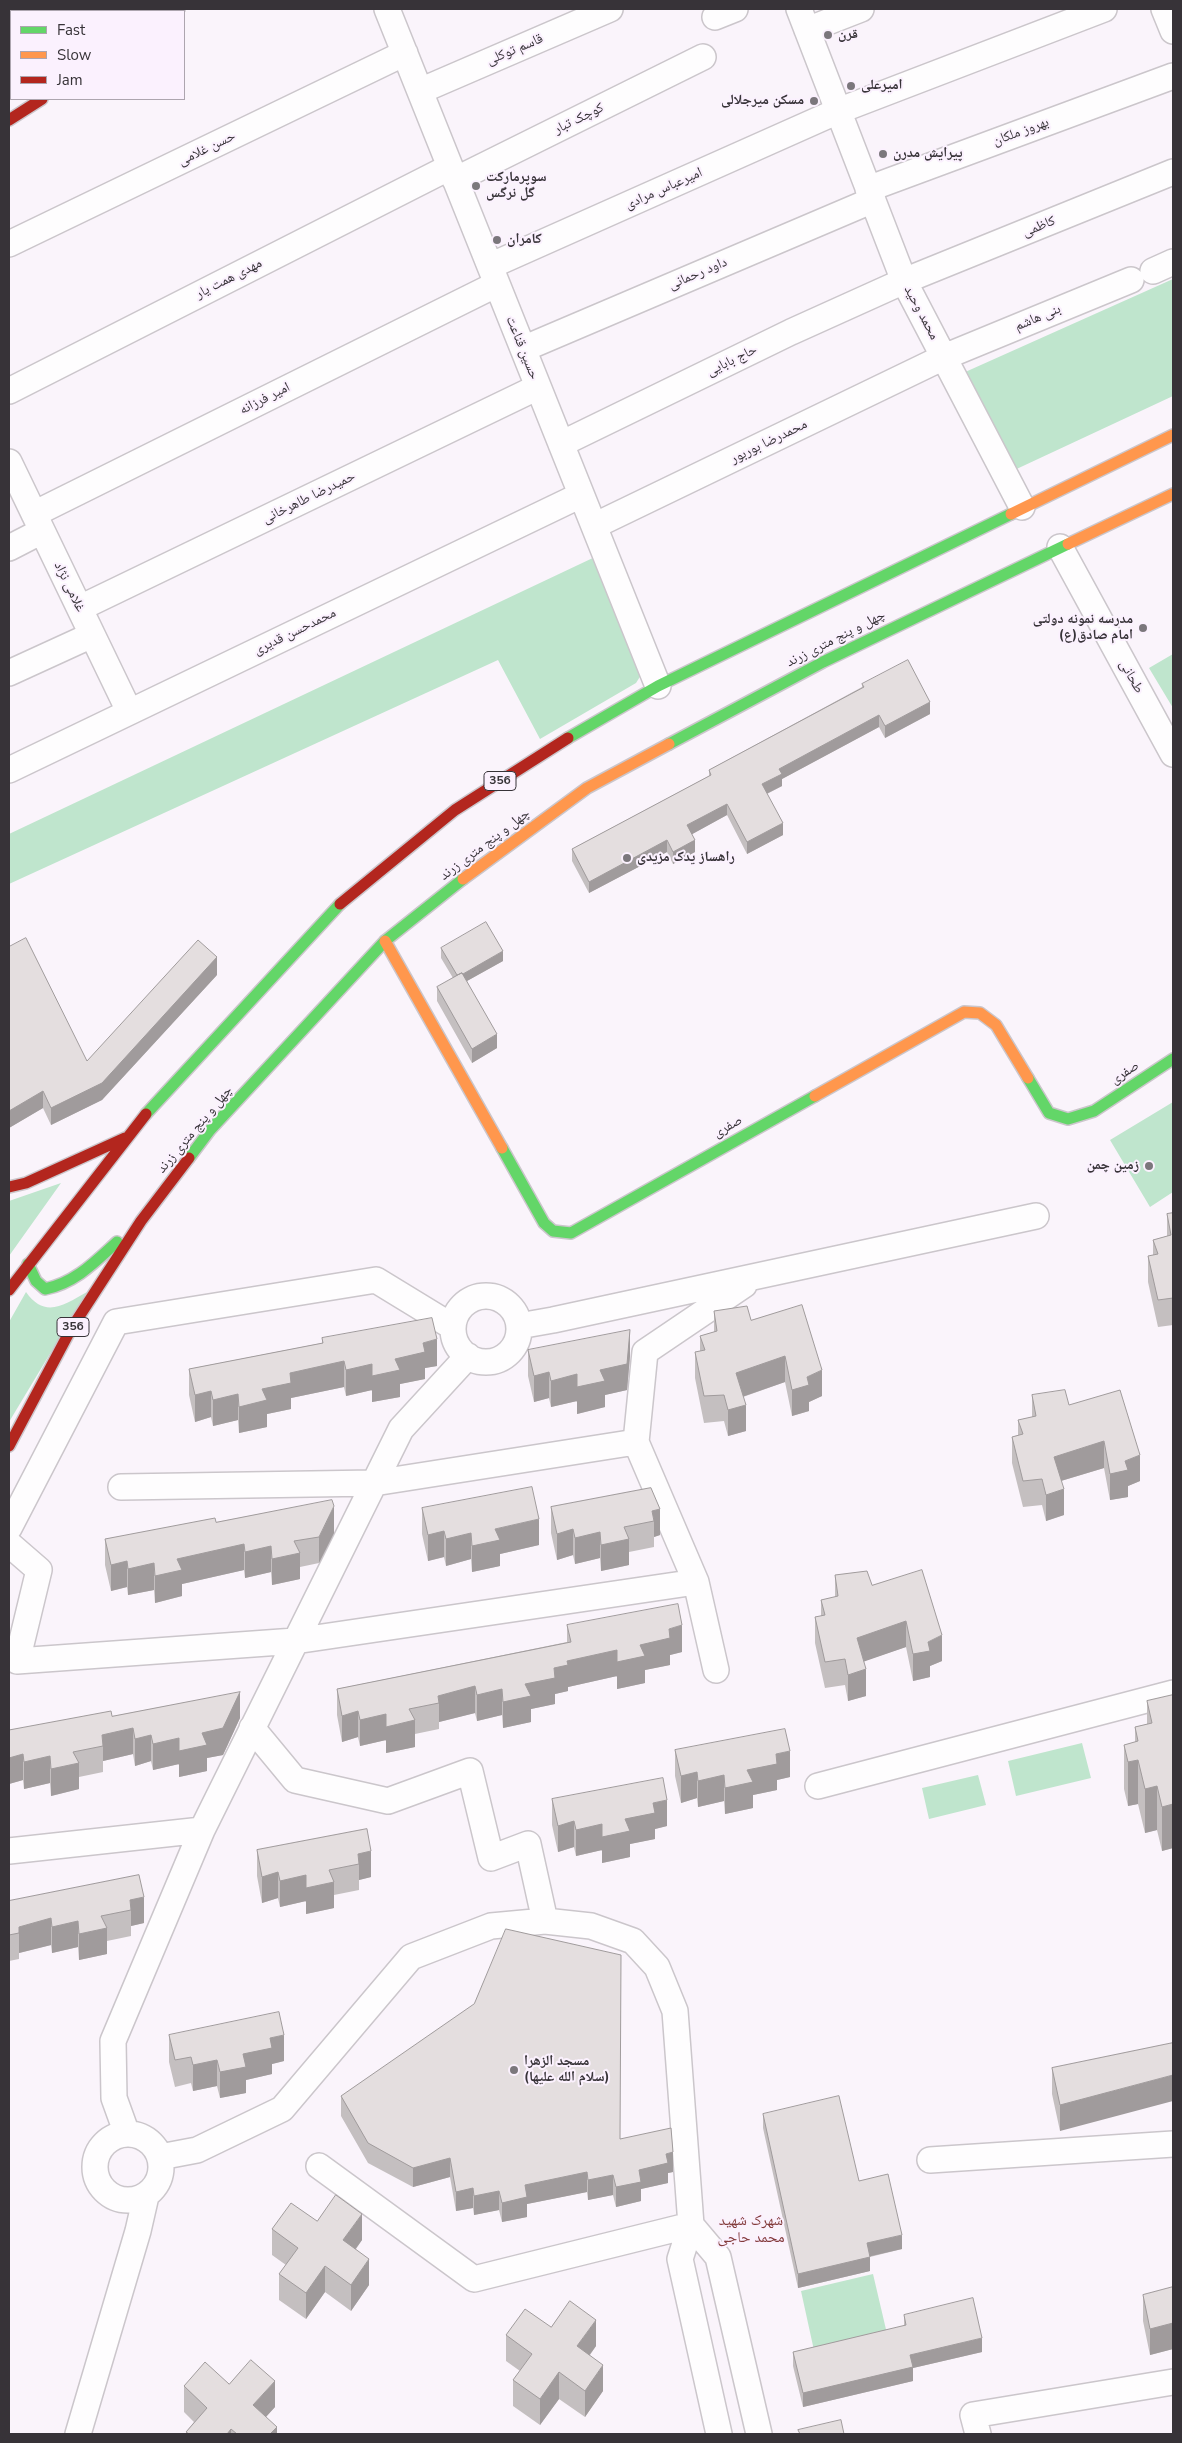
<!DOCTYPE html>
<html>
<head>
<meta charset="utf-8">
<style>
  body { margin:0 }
  #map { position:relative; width:1182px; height:2443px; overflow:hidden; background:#faf4fb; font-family:"Nunito Sans",sans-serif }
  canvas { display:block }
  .frame { position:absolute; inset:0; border:10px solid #373338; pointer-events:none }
  .legend { position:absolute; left:10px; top:10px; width:175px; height:90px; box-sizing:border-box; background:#fbf1fe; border:1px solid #ada5af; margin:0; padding:6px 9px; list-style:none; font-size:15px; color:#373338 }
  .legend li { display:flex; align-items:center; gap:10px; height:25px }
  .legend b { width:25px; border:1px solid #ada5af }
</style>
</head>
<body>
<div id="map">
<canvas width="1182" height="2443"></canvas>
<div class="frame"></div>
<ul class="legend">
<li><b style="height:6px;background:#63d668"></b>Fast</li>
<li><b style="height:6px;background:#ff974d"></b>Slow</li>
<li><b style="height:6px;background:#b3261e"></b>Jam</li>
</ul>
</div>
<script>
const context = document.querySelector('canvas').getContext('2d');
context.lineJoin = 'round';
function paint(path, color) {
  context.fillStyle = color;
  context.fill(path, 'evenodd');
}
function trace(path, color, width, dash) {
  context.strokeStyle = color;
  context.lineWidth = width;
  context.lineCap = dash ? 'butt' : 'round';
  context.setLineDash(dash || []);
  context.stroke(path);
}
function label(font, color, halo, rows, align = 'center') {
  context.font = font + ' "Nunito Sans","Noto Naskh Arabic",sans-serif';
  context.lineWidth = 4;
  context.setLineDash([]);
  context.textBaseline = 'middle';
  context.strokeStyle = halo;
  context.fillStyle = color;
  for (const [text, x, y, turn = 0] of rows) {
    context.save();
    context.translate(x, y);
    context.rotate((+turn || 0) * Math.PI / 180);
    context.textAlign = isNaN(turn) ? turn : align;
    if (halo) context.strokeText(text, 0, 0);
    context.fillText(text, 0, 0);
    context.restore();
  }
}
paint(new Path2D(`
  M1173,279V396L1008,473L963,373Z
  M597,556L641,675L636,683L540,739L498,660L9,884V834Z
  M1173,654V708L1149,668Z
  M1173,1102V1192L1150,1207L1110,1140Z
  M61,1183L9,1256V1201Z
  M26,1292C45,1319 64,1305 87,1292L9,1422V1322Z
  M1082,1743L1091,1778L1016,1796L1008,1761Z
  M978,1775L986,1805L929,1819L922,1788Z
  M873,2274L888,2338L815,2355L801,2291Z`), '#bfe5cd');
const street = new Path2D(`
  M387,9L658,686
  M799,9L904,281L1022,507
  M1164,9L1173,31
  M715,17L735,9
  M807,30L861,9
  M420,91L610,9
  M455,180L703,57
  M868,189L1173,76
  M9,244L405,53
  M490,266L838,111L1104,9
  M1153,271L1173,262
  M523,349L873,200
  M9,391L450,167
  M561,444L791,332L904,281L1173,172
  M9,462L129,711
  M34,514L497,284
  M594,526L944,357L1131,280
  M1060,547L1173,754
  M9,548L42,531
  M80,608L538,387
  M9,673L92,635
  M9,770L581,495
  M453 1329a33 33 0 1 1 66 0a33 33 0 1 1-66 0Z
  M519,1326L553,1320L1036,1216
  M121,1487L374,1483L636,1442
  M9,1528L116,1322L376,1280L453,1327
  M9,1544L39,1570L17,1661L295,1641L696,1582
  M716,1670L696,1582L636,1442L645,1352L744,1285
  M252,1728L295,1780L388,1801L470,1771L491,1858L528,1844L545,1921
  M818,1786L1173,1693
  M9,1851L202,1830
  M95 2167a33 33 0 1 1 66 0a33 33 0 1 1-66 0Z
  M127,2134L114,2098L113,2041L202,1830L401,1429L468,1356
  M160,2157L197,2150L282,2109L411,1957L491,1926L545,1921L591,1926L633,1941L657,1967L675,2011L691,2225L680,2259L719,2434
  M930,2160L1173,2144
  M319,2166L474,2279L691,2225
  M691,2225L718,2257L759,2434
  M78,2434L138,2231L146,2196
  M978,2434L973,2415L1173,2382`);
const fast = new Path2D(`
  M175,11L179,9
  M568,738L658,686L1011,514
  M669,744L823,662L1068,544
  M1028,1078L1049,1113L1068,1119L1094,1111L1173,1059
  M146,1114L340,904
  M502,1148L544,1223L553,1231L571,1233L815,1096
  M189,1158L210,1130L385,941L463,879
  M28,1264L36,1281L45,1289C75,1283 95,1262 117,1242`);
const slow = new Path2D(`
  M1011,514L1173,435
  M1068,544L1173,494
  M463,879L587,788L669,744
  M385,941L502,1148
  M815,1096L964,1012L980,1013L996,1025L1028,1078`);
const jam = new Path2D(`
  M9,120L42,99
  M340,904L455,810L568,738
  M9,1187L26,1183L125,1138
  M9,1290L146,1114
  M9,1446L71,1329L141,1221L189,1158`);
trace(street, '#cbc6cb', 28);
trace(fast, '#cbc6cb', 14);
trace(slow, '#cbc6cb', 14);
trace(jam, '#cbc6cb', 14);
trace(street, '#fefdfe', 25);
trace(fast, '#63d668', 11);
trace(slow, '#ff974d', 11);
trace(jam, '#b3261e', 11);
paint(new Path2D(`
  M862,684L930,714L885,738L879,727L782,779V786L767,794L783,835L747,854L727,815L692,834L695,852L673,864L667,852L589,893L572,861V849L709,776V770L862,687Z
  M9,947L87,1061L217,975L102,1100L51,1125L43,1108L9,1128Z
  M441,948L503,961L467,981L497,1048L472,1063L437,1001V987L453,978L441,958Z
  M1173,1213V1325L1158,1327L1148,1282V1256L1153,1255V1240L1167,1236V1214Z
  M714,1311L751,1320L822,1396L809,1402V1411L792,1416L785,1382L743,1397L746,1431L728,1436L724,1421L704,1423L695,1378V1352L700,1351V1336L714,1332Z
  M322,1338L437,1366L425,1368V1379L400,1384V1397L372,1402V1390L346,1396L344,1387L291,1398V1409L267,1414V1427L239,1433L238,1420L213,1426L211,1417L195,1422L189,1395V1369L322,1343Z
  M528,1350L630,1356L627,1390L605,1395V1407L577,1414V1401L551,1407L549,1398L534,1402L528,1376Z
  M1032,1395L1069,1405L1140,1481L1128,1486V1497L1110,1500L1104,1468L1061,1481L1064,1515L1046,1521L1042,1505L1023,1507L1012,1463V1437L1018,1435V1420L1032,1417Z
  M651,1488L660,1535L654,1537V1547L629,1552V1565L601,1571L600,1558L575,1564L573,1555L557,1560L551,1533V1507Z
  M422,1508L539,1545L500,1554V1566L472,1572L471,1559L446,1566L444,1557L428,1561L422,1534Z
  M216,1522L334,1533L319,1563L300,1567V1579L272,1585L271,1572L245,1578L244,1570L182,1584V1596L155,1603L154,1590L128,1595L127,1587L111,1591L105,1565V1539Z
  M835,1575L872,1585L942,1661L930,1666V1677L913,1681L906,1647L864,1661L866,1696L848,1701L845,1685L825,1688L815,1643V1617L821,1616V1600L835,1597Z
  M567,1625L682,1652L670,1655V1665L645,1670V1683L617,1689V1676L568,1687V1691L555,1694V1704L531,1709V1722L503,1728L502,1715L477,1721L475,1713L439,1722V1729L415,1734V1747L386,1753V1740L360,1746L358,1737L342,1742L337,1715V1689L567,1642Z
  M1173,1695V1848L1162,1851L1157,1830L1145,1833L1138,1804L1128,1806L1124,1789V1745L1135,1742V1727L1147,1724V1701Z
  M112,1716L240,1718L223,1755L207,1758V1771L179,1777V1764L153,1770L151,1761L135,1766L133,1754L103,1761V1772L79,1777V1789L51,1796L50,1783L24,1789L23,1780L9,1784V1730Z
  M675,1750L790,1777L777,1780V1790L753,1795V1808L725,1814L724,1801L698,1807L697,1798L681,1803L675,1776Z
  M552,1799L667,1826L655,1829V1839L630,1844V1857L602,1863V1850L576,1856L574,1847L558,1852L552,1825Z
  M367,1829L371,1877L359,1880V1890L334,1895V1908L306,1914V1901L280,1907L278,1898L262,1903L257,1876V1850Z
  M139,1875L144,1923L131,1926V1936L107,1941V1954L79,1960L78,1947L52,1953L51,1945L19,1953V1959L9,1961V1901Z
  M169,2035L284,2061L272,2064V2074L246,2080V2093L220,2098L217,2086L193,2091L191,2083L175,2087L169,2062Z
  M1173,2043L1060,2131L1052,2094V2068Z
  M341,2096L620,2139L673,2172L668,2173V2183L641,2189V2201L616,2207L613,2195L588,2200L587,2192L527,2204V2217L502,2222L499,2210L474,2215L473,2208L456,2211L450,2177L413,2187L368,2163L341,2116Z
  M763,2114L902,2249L870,2257V2271L798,2288L763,2128Z
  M317,2221L362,2240L356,2249L369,2285L351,2311L325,2292L306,2319L279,2300V2274L286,2265L272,2255V2229Z
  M1173,2287V2349L1150,2355L1143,2321V2295Z
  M904,2315L982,2352L913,2368V2381L803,2407L793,2366V2352L904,2326Z
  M551,2327L596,2346L590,2355L603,2391L585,2417L559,2399L540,2425L513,2406V2380L520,2371L506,2361V2335Z
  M229,2384L275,2407L266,2417L277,2434H186V2432L194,2422L184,2412V2386Z`), '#c4bfc0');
paint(new Path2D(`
  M114,9H144L140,11H110Z
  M11,77V98L9,99V79Z
  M930,702V714L885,738V726Z
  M879,715V727L782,779V786L762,796V784L779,769Z
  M727,804V815L687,837V825Z
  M783,823V835L747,854V842Z
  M667,840V852L589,893V882Z
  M695,840V852L673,864V852Z
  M503,951V961L458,986V977Z
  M217,957V975L102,1100L51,1125V1108Z
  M497,1034V1048L472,1063V1049Z
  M43,1091V1108L9,1128V1111Z
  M630,1330V1356L627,1390L605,1395V1407L577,1414V1387L600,1370Z
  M437,1339V1366L425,1368V1379L400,1384V1397L372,1402V1376L395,1359L423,1343Z
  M785,1356V1382L736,1399V1373Z
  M344,1361V1387L291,1398V1409L267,1414V1427L239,1433V1407L262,1389L290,1373Z
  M372,1364V1390L346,1396V1370Z
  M822,1370V1396L809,1402V1411L792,1416V1390L807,1377Z
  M549,1372V1398L534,1402V1376Z
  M577,1374V1401L551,1407V1381Z
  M211,1391V1417L195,1422V1395Z
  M238,1394V1420L213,1426V1400Z
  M746,1405V1431L728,1436V1410Z
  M1104,1441V1468L1054,1483V1457Z
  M1140,1455V1481L1128,1486V1497L1110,1500V1474L1125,1461Z
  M1064,1489V1515L1046,1521V1495Z
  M334,1506V1533L319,1563V1537Z
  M660,1509V1535L654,1537V1521L652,1511Z
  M539,1519V1545L500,1554V1566L472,1572V1546L495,1529Z
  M573,1529V1555L557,1560V1534Z
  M444,1531V1557L428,1561V1535Z
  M600,1532V1558L575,1564V1538Z
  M471,1533V1559L446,1566V1539Z
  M629,1539V1565L601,1571V1545Z
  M244,1544V1570L182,1584V1596L155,1603V1576L177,1559Z
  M271,1546V1572L245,1578V1552Z
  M300,1553V1579L272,1585V1559Z
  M127,1561V1587L111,1591V1565Z
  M154,1563V1590L128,1595V1569Z
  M906,1621V1647L857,1664V1638Z
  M682,1625V1652L670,1655V1665L645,1670V1683L617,1689V1662L640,1645L669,1629Z
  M942,1635V1661L930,1666V1677L913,1681V1654L928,1642Z
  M617,1650V1676L568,1687V1691L555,1694V1704L531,1709V1722L503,1728V1702L525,1684L567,1661Z
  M866,1669V1696L848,1701V1675Z
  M475,1686V1713L439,1722V1703L438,1696Z
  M502,1689V1715L477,1721V1695Z
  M240,1692V1718L223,1755L207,1758V1771L179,1777V1751L202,1733Z
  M358,1711V1737L342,1742V1716Z
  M386,1714V1740L360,1746V1720Z
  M415,1720V1747L386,1753V1727Z
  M133,1728V1754L103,1761V1746L102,1735Z
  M151,1735V1761L135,1766V1739Z
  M179,1738V1764L153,1770V1744Z
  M790,1751V1777L777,1780V1790L753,1795V1808L725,1814V1788L747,1770L776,1754Z
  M23,1754V1780L9,1784V1758Z
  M50,1756V1783L24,1789V1762Z
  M1138,1760V1804L1128,1806V1762Z
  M79,1763V1789L51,1796V1769Z
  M697,1772V1798L681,1803V1776Z
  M724,1775V1801L698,1807V1781Z
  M1157,1786V1830L1145,1833V1789Z
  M667,1800V1826L655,1829V1839L630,1844V1857L602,1863V1837L625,1819L653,1803Z
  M1173,1804V1848L1162,1851V1807Z
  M574,1821V1847L558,1852V1826Z
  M602,1824V1850L576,1856V1830Z
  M371,1851V1877L359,1880V1864L358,1854Z
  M278,1872V1898L262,1903V1877Z
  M306,1875V1901L280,1907V1881Z
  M334,1882V1908L306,1914V1888Z
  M144,1897V1923L131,1926V1910L130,1900Z
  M51,1918V1945L19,1953V1927Z
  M78,1921V1947L52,1953V1927Z
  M107,1928V1954L79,1960V1934Z
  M284,2035V2061L272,2064V2074L246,2080V2093L220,2098V2072L243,2054L270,2038Z
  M217,2060V2086L193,2091V2065Z
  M1173,2075V2101L1060,2131V2105Z
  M673,2152V2172L668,2173V2183L641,2189V2201L616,2207V2187L639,2170L666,2154Z
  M450,2158V2177L413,2187V2168Z
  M587,2172V2192L527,2204V2217L502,2222V2203L525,2185Z
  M613,2175V2195L588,2200V2180Z
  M473,2188V2208L456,2211V2192Z
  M499,2191V2210L474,2215V2196Z
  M362,2214V2240L343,2266V2240Z
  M902,2235V2249L867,2257V2243Z
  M870,2257V2271L798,2288V2274Z
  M369,2259V2285L351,2311V2285Z
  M325,2266V2292L306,2319V2293Z
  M596,2320V2346L577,2372V2346Z
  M1173,2323V2349L1150,2355V2329Z
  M982,2338V2352L913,2368V2381L803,2407V2393L910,2355Z
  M603,2365V2391L585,2417V2391Z
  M559,2372V2399L540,2425V2399Z
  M275,2381V2407L253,2431V2405Z
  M277,2427V2434H270Z
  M231,2429V2434H227Z`), '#a09b9c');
const building = new Path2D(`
  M9,9H114L110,11H11V77L9,79Z
  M908,660L930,702L885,726L879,715L779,769L782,774L762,784L783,823L747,842L727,804L687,825L695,840L673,852L667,840L589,882L572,849L711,775L709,770L864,687L862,684Z
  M486,922L503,951L463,974L462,973L457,975L441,948Z
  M26,938L87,1061L198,940L217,957L102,1083L51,1108L43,1091L9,1111V947Z
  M462,973L497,1034L472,1049L437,987Z
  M1173,1213V1298L1158,1300L1148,1256L1158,1254L1153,1240L1171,1235L1167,1214Z
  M802,1305L822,1370L807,1377L809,1385L792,1390L785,1356L736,1373L746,1405L728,1410L724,1395L704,1396L695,1352L705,1350L700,1336L717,1331L714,1311L747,1306L751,1320Z
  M432,1318L437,1339L423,1343L425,1352L395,1359L400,1370L372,1376V1364L346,1370L344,1361L290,1373L291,1383L262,1389L267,1400L239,1407L238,1394L213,1400L211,1391L195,1395L189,1369L323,1343L322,1338Z
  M630,1330L627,1364L600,1370L605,1381L577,1387V1374L551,1381L549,1372L534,1376L528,1350Z
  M1065,1390L1069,1405L1120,1390L1140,1455L1125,1461L1128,1470L1110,1474L1104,1441L1054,1457L1064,1489L1046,1495L1042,1479L1023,1481L1012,1437L1023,1434L1018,1420L1036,1416L1032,1395Z
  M532,1487L539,1519L495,1529L500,1540L472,1546L471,1533L446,1539L444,1531L428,1535L422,1508Z
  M651,1488L660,1509L652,1511L654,1521L624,1527L629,1539L601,1545L600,1532L575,1538L573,1529L557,1534L551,1507Z
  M332,1500L334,1506L319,1537L294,1541L300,1553L272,1559L271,1546L245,1552L244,1544L177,1559L182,1570L155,1576L154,1563L128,1569L127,1561L111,1565L105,1539L215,1518L216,1522Z
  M922,1570L942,1635L928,1642L930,1651L913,1654L906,1621L857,1638L866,1669L848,1675L845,1659L825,1662L815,1617L825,1615L821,1600L838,1596L835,1575L867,1571L872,1585Z
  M678,1604L682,1625L669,1629L670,1638L640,1645L645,1656L617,1662V1650L567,1661L568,1665L554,1668L555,1678L525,1684L531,1696L503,1702L502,1689L477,1695L475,1686L438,1696L439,1703L409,1709L415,1720L386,1727V1714L360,1720L358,1711L342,1716L337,1689L571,1642L567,1625Z
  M240,1692L223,1728L202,1733L207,1745L179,1751V1738L153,1744L151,1735L135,1739L133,1728L102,1735L103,1746L73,1752L79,1763L51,1769L50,1756L24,1762L23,1754L9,1758V1730L111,1711L112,1716Z
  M1173,1695V1804L1162,1807L1157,1786L1145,1789L1138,1760L1128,1762L1124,1745L1138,1741L1135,1727L1152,1723L1147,1701Z
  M785,1729L790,1751L776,1754L777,1764L747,1770L753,1782L725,1788L724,1775L698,1781L697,1772L681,1776L675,1750Z
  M663,1778L667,1800L653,1803L655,1813L625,1819L630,1831L602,1837V1824L576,1830L574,1821L558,1826L552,1799Z
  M367,1829L371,1851L358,1854L359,1864L329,1870L334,1882L306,1888V1875L280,1881L278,1872L262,1877L257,1850Z
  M139,1875L144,1897L130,1900L131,1910L101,1916L107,1928L79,1934L78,1921L52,1927L51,1918L19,1927V1933L9,1935V1901Z
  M506,1929L621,1955L620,2139L671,2128L673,2152L666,2154L668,2163L639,2170L641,2182L616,2187L613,2175L588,2180L587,2172L525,2185L527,2197L502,2203L499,2191L474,2196L473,2188L456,2192L450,2158L413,2168L368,2143L341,2096L474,2004Z
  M279,2012L284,2035L270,2038L272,2048L243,2054L246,2067L220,2072L217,2060L193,2065L191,2057L175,2060L169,2035Z
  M1173,2043V2075L1060,2105L1052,2068Z
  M839,2096L859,2181L888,2174L902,2235L867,2243L870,2257L798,2274L763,2114Z
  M336,2195L362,2214L343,2240L369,2259L351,2285L325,2266L306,2293L279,2274L298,2248L272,2229L291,2203L317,2221Z
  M1173,2287V2323L1150,2329L1143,2295Z
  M973,2298L982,2338L910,2355L913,2367L803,2393L793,2352L906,2325L904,2315Z
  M570,2301L596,2320L577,2346L603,2365L585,2391L559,2372L540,2399L513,2380L532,2354L506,2335L525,2309L551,2327Z
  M251,2360L275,2381L253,2405L277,2427L270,2434H237L231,2429L227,2434H189L186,2432L207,2408L184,2386L205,2362L229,2384Z
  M841,2420L844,2434H800L798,2430Z`);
paint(building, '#e4dedf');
trace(building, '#a09b9c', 1);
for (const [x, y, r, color] of [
  [828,35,5,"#7b777c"],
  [851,86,5,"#7b777c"],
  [814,101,5,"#7b777c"],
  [883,154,5,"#7b777c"],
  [476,186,5,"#7b777c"],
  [497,240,5,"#7b777c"],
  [1143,628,5,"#7b777c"],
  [627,858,5,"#7b777c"],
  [1149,1166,5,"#7b777c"],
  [514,2070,5,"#7b777c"]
]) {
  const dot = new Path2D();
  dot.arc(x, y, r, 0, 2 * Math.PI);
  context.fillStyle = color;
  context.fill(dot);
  trace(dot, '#fbf1fe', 2);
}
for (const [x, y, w] of [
  [500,781,32],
  [73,1327,32]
]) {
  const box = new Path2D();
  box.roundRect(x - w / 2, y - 9.5, w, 19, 4);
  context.fillStyle = '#fbf1fe';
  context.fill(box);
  trace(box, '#373338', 1);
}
label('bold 12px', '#373338', null, [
  ["356",500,781],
  ["356",73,1327]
]);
label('bold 14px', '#373338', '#fbf1fe', [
  ["قرن",838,35],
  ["امیرعلی",861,86],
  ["مسکن میرجلالی",804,101,"right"],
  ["پیرایش مدرن",893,154],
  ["سوپرمارکت",486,178],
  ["گل نرگس",486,194],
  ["کامران",507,240],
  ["مدرسه نمونه دولتی",1133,620,"right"],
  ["امام صادق(ع)",1133,636,"right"],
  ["راهساز یدک مزیدی",637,858],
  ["زمین چمن",1139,1166,"right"],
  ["مسجد الزهرا",524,2062],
  ["(سلام الله علیها)",524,2078]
], 'left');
label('14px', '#373338', '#fbf1fe', [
  ["قاسم توکلی",515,50,-23],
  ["کوچک تبار",579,119,-26],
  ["بهروز ملکان",1021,132,-20],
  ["حسن غلامی",207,149,-26],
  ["امیرعباس مرادی",664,189,-24],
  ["کاظمی",1039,227,-22],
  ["داود رحمانی",698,274,-23],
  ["مهدی همت یار",229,279,-27],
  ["محمد وحید",921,313,62],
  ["بنی هاشم",1038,318,-23],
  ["حسین قناعت",522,348,68],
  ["حاج بابایی",732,361,-26],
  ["امیر فرزانه",265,399,-27],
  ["محمدرضا بوربور",769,442,-26],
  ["حمیدرضا طاهرخانی",309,498,-26],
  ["غلامی نژاد",69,587,64],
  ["محمدحسن قدیری",295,632,-26],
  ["چهل و پنج متری زرند",836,639,-27],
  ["طحانی",1131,677,61],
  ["چهل و پنج متری زرند",485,845,-37],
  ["صفری",1125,1073,-33],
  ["صفری",728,1127,-29],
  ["چهل و پنج متری زرند",195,1130,-50]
]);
label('15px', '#833b3b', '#fbf1fe', [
  ["شهرک شهید",751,2221],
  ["محمد حاجی",751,2238]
]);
</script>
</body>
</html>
